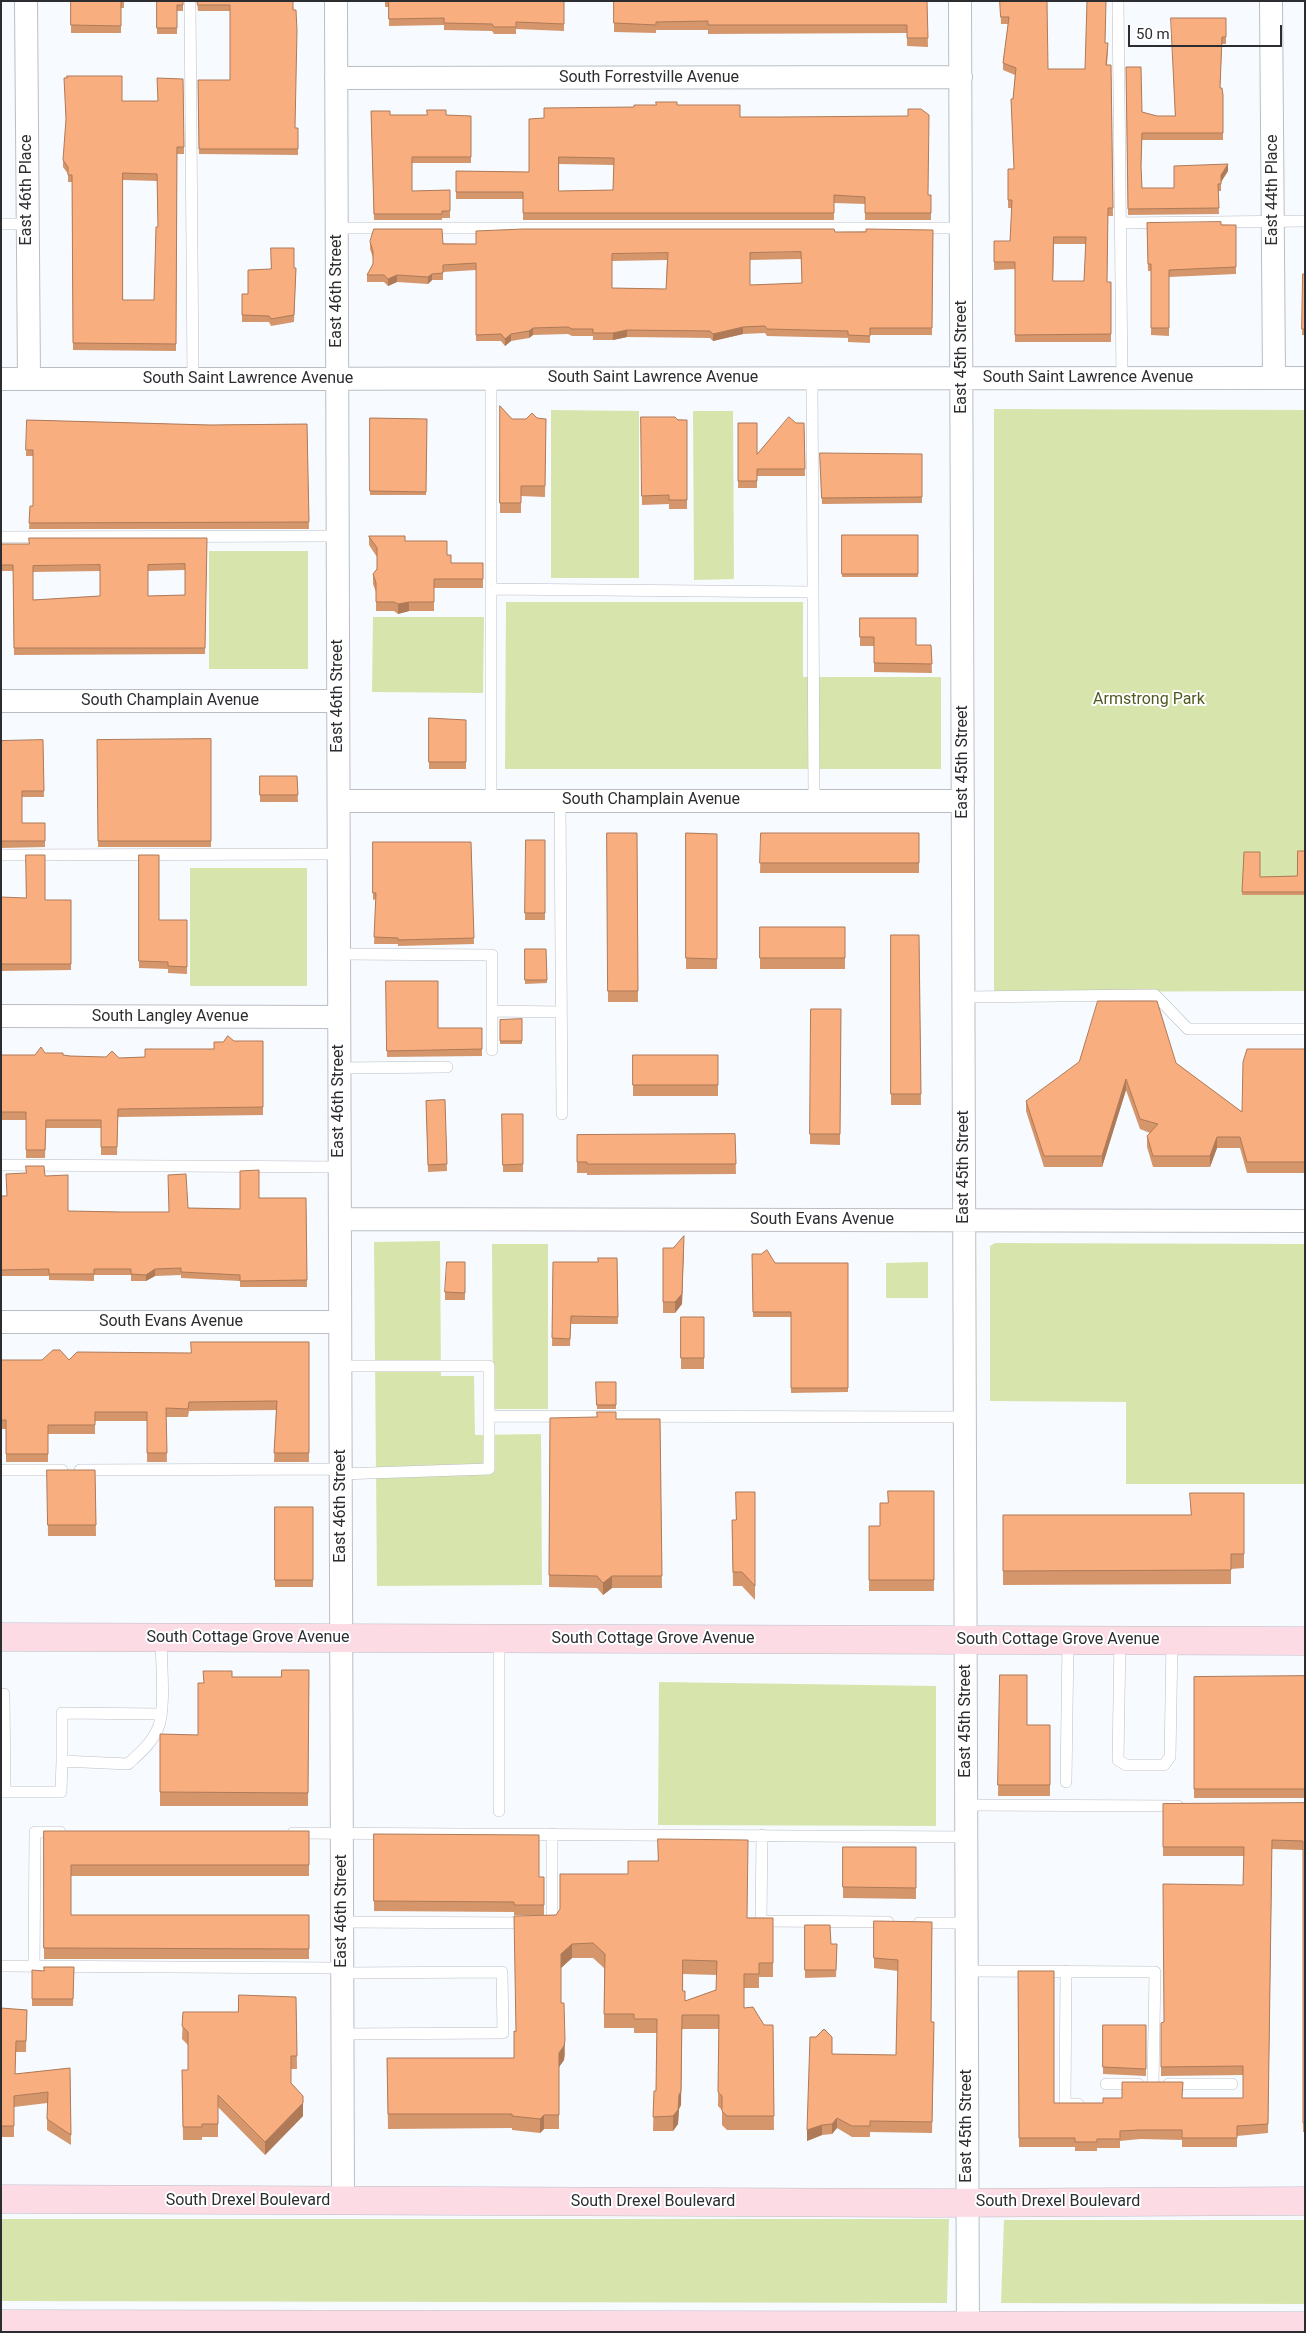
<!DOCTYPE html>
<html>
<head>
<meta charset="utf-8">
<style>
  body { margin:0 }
  #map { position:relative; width:1306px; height:2333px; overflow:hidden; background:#f7faff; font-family:Roboto,sans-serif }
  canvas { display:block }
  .frame { position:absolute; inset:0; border:2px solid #2c2d30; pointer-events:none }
  .scale { position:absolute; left:1128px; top:25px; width:154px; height:22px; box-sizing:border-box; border:2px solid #2c2d30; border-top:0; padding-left:6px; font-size:15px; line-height:18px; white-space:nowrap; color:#2c2d30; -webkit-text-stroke:4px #fff; paint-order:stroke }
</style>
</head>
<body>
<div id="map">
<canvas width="1306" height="2333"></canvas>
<div class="frame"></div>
<div class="scale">50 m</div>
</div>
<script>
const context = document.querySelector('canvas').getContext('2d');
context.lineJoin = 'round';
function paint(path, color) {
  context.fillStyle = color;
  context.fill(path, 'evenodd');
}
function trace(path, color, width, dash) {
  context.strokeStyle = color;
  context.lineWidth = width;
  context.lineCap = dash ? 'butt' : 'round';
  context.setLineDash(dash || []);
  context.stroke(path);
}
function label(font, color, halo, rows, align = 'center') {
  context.font = font + ' Roboto,sans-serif';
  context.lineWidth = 4;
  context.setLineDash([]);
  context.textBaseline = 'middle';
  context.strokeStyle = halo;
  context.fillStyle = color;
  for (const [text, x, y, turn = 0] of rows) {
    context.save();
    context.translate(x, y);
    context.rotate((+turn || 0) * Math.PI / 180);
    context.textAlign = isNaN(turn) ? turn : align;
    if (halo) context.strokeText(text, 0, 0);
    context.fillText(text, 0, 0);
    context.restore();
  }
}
paint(new Path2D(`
  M994,409L1305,410V991L994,992Z
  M551,410L639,411V578H551Z
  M693,411H733L734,579L694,580Z
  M209,551H308V669H209Z
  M506,602H803V677H941V769H505Z
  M373,617H484L483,693L372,692Z
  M190,868H307V986H190Z
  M440,1241L441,1376H474L475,1435L541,1434L542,1585L377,1586L374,1242Z
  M995,1243L1305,1244V1484H1126V1402L990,1401V1246Z
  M492,1244H548V1409H493Z
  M928,1262V1298H886V1263Z
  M659,1682L936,1686V1826L658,1825Z
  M1,2219H949L947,2303L1,2301Z
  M1004,2220H1305V2304L1001,2303Z`), '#d7e5ac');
const lane = new Path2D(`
  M190,1L193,379
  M1118,1L1122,378
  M1121,223L1305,221
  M1,224H28
  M337,228H961
  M812,378L814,799
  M491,379V800
  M1,537L338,536
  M491,589L812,592
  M560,800L562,1114
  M1,855L339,854
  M339,954L492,955V1050
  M964,997L1155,995L1188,1029H1305
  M492,1011L561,1012
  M339,1068L447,1067
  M1,1165L340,1167
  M340,1366H489V1469L340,1474
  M489,1416L965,1417
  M1,1470H62
  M80,1470L341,1469
  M161,1638C161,1660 166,1710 158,1728C152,1743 140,1753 128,1764L62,1761V1713L161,1714
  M1120,1640L1118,1760L1126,1765H1164L1170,1757L1172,1641
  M4,1694L5,1792
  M1066,1782L1068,1640
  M1,1792H61L62,1761
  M966,1805L1178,1806
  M499,1811V1639
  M293,1833L967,1837
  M762,1835L761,1921L888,1922
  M342,1922L528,1923
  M546,1923H552V1834
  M919,1923H967
  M1,1966L342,1968
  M34,1967L35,1832H60
  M967,1971L1155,1972L1153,2084
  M1066,1971L1065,2104H1078
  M342,2034L503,2033L502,1972L342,1973
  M1106,2084H1138
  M1169,2084H1232`);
const street = new Path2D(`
  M26,1L29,379
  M336,1L343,2201
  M960,1L968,2332
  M1271,1L1274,378
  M336,78L961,77
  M1,379L1305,378
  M1,701H338
  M339,801H963
  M1,1016L339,1017
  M340,1219L1305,1221
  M1,1322H340`);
const secondary = new Path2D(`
  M1,1637L1305,1641
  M1,2199L938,2203L1305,2201
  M1,2324L1305,2326`);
trace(lane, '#babec4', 12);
trace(street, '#babec4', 24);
trace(secondary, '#babec4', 29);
trace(lane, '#fff', 11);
trace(street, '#fff', 22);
trace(secondary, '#fcdbe5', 28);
paint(new Path2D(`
  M71,1H124V8H121V33H71Z
  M157,1H183V11H177V34H157Z
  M197,1H293L295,128H298V155L199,154L198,80H230V11H198Z
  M385,1H564V31L516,29V34H494L492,31L444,30V25L389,26V7H385Z
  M614,1H927L928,47L907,46V33L708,34V30H656V33L614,32Z
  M1000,1L1048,69H1085L1105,43L1108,51L1107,65H1111L1113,216H1108L1107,282H1111V342H1015V269L994,270V241H1010L1012,208H1008V169H1014L1011,99H1013L1015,75L1003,70V63L1008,24H1001ZM1054,244H1086L1084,281H1053Z
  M1226,18V44H1222L1220,88L1223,95V140H1142L1141,169L1142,188H1174L1228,171L1221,182V191H1218L1219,214L1128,215L1126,67L1142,112L1157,116H1175Z
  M183,79L184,154H177L176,351L73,350L72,182H68V174L63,167V160L122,101H158ZM123,180L157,181L158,227L154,300H123Z
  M677,105L740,117L928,195H931V220H865V204L834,203V220H523V199H456V171L529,172L544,118L634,107ZM559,164L614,165L613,190L559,191Z
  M371,111L390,115L471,116V163H412V191L450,190V218H442V220H374Z
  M1147,223L1236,225V274L1169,277V336L1151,335V271H1148Z
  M933,230L932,335H870V343L848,342V338L767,336L765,333L743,334L713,341L710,338L627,337L613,340H593V336H572L568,334L533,335L529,338L511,341L505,346L501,341H476V270L443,272V280H432L428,284L397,282L388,286L384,282H367V275L373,264V258L370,249V242L476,244L835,232ZM801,259L802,283L750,285V260ZM667,260L666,289L612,288V261Z
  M294,268H296L294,322L271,326L269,322H242V294H248Z
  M1303,274H1305V335H1302Z
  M500,406L512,419H546L545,497L521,496V513H500Z
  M641,417L687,420V509H669V504L642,505Z
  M370,418L427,419L426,495H370Z
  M27,420L210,425L307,424L309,529H29L30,506H33V456H26Z
  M738,423L757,454L796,423H804L805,476H757V488H738Z
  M922,454V503L822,504L820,459Z
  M842,535H918V577H842Z
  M369,536L405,541L447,555L451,563H483V588H434V611H409L398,614L394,611H376V592L373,584V574L377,569V557L369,545Z
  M207,538L205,654L14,655L13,571H1V544H29ZM185,570V595L148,596V571ZM100,571V596L33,600V572Z
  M860,618L916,645H931L932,673L874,672V646H860Z
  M429,718L466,720V769H429Z
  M211,739V847H98L97,740Z
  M43,740L44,797H22V823H45V847L1,848V741Z
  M260,776H297L298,802H260Z
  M607,833H637L638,1002H608Z
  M686,833L717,834V969H686Z
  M761,833H919V873H760Z
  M526,840H545V920H525Z
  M373,842H471L474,944L398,946V944H374L376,899L373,900Z
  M1305,851V895H1242L1244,852L1260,877L1297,876Z
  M139,855L159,920H187V974L168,973V969L139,968Z
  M1,897L45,900H71V970L1,971Z
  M760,927H845V969H760Z
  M891,935H919L921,1105H891Z
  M525,949H546L547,983L525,984Z
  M386,981L438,1028H482V1056L387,1057Z
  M811,1009H841L840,1145L810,1144Z
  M522,1019V1044H500V1020Z
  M234,1041H263V1115L118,1117L117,1155H101V1128H46L45,1158H26V1120H1V1055H35L45,1053L70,1056L119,1058L145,1057L214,1049L223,1042Z
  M1305,1049V1173H1247L1240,1148H1217L1210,1167H1153L1147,1147V1136L1150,1133L1140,1129L1126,1090L1102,1167H1044L1026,1111V1101L1176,1063L1242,1112Z
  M633,1055H718V1096H633Z
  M445,1100L447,1171L428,1172L426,1101Z
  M502,1114H523V1172H503Z
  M735,1134L736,1174L587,1175V1173H577V1135Z
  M45,1176L68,1211L122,1212H169L188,1208L240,1209L259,1198H306L307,1287H240V1281L181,1278V1275L155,1276L146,1281H131V1275H94V1281L49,1280V1276H1V1196H7Z
  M684,1246L682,1304L675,1313H663V1248H673Z
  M752,1254L775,1263H848V1392L791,1393V1317H753Z
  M617,1258L618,1324H571L570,1346H552L553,1262H598Z
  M465,1262V1300H445V1292Z
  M681,1317H704V1369H681Z
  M309,1342V1462H274L276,1410L189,1411L188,1417H166L167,1462H147V1421H95V1434H48V1462H6V1429H1V1360H69L191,1353Z
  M596,1382H616V1409H597Z
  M550,1418L616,1419H660L662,1588H612L603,1595L597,1588L549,1587Z
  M47,1470H95L96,1536H48Z
  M934,1491V1591H869V1526H880L888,1503Z
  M755,1492V1600L742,1586H733L732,1534V1520H736Z
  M1244,1493V1568L1231,1569V1584L1003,1585V1515H1191Z
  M275,1507H313V1587H275Z
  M309,1670L308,1806H160V1734L198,1735L203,1683L232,1677H281Z
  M1000,1675L1027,1725H1050V1796H998Z
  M1305,1676V1798H1194V1677Z
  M1305,1803V2132H1303V1850L1272,1849L1268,2133L1237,2136V2147H1182V2140L1140,2139L1120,2141V2148H1097V2151H1075V2147H1019L1018,1971L1054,2103H1103L1183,2098H1243V2075L1161,2076V2023L1164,2022L1243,1885L1244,1856H1163V1804Z
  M44,1831H309V1876H71V1915H309V1959H44Z
  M374,1834L539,1877H544V1915L773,1918V1977H759V1988H744V2008L764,2025H773L774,2130H727L722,2125V2110L718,2106L719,2029H682L681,2105L679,2109L678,2124L673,2131H653L654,2091H656L657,2033H634V2028H604V1968L593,1958H572L561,1968V2003L565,2054L564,2060L559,2067V2129H544L540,2133L512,2130V2128L388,2129L387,2058H514L516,2032L544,1915H514V1912L374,1911ZM683,1974L717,1975L716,1990L685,2001L683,1991Z
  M843,1847H916V1899L843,1898Z
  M874,1921L932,1922L931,2022L934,2033L932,2133L870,2132V2137H852L837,2128L832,2134L822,2135L807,2141L832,2054L896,2055L898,1971L874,1968Z
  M805,1925L831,1944H837L836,1977L805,1978Z
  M74,1967L73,2006H32V1970L44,1971Z
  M296,1997L297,2069H291V2083L303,2096V2116L265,2155L218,2107V2137H202V2140H183L182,2070H188V2045L182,2039L183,2012H238Z
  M1,2008L27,2010L26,2052H16L15,2074L70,2068L71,2145L47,2130V2103L14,2107V2137H1Z
  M1103,2025H1146V2076L1103,2074Z`), '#d5966c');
paint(new Path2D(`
  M1228,164V171L1221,182V175Z
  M432,274V280L428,284V277Z
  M397,275V282L388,286V279Z
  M743,327V334L713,341V334Z
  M533,328V335L529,338V331Z
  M627,330V337L613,340V333Z
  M511,334V341L505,346V339Z
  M409,602V611L398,614V604Z
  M1126,1079V1090L1102,1167V1156Z
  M1217,1137V1148L1210,1167V1156Z
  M684,1236L682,1304L675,1313V1302Z
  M155,1269V1276L146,1281V1275Z
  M612,1576V1588L603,1595V1583Z
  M572,1944V1958L561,1968V1954Z
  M682,2015L681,2105L679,2109L678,2124L673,2131V2116Z
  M565,2040L564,2060L559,2067V2129V2053Z
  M303,2103V2116L265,2155V2142Z
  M544,2115V2129L540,2133V2119Z
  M837,2118V2128L832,2134V2124Z
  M822,2125V2135L807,2141V2130Z`), '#ae7a58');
const building = new Path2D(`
  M71,1H121V26L71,25Z
  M157,1H183V5H177V28H157Z
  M197,1H293V10H296L297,30L295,128H298V149H199L198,80H230V5H198Z
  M389,1H564V24L516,22V27H494L492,24L444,23V18L389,19Z
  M614,1H927L928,38H907V25H708V21L656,22V25L614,23Z
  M1000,1H1047L1048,69H1085L1087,1H1106L1105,43H1108L1106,65H1111L1113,208H1108L1107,282H1111V334L1015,335V262H994V241H1010L1012,200H1008V169H1014L1011,99H1013L1016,68L1003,63L1009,17H1001ZM1054,237H1086L1084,281H1053Z
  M1171,18H1226V37H1222L1220,88H1222L1223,95V133H1142L1141,166L1142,188H1174V166L1228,164L1221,175V184H1218L1219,208L1128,209L1126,67H1141L1142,112L1157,116H1175Z
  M67,76H122V101H158L157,78L183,79L184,147H177L176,344L73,343L72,175H68V167L63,160L66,119L64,78H67ZM123,173L157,174L158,227H156L154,300H123Z
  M656,102H677V105H740V117H778L908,116V109H921L929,115L928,195H931V213H865V197L834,195V213H523V192H456V171L529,172V119L544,118V108L634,107V105H656ZM559,157L614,158L613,190L559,191Z
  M427,110H446V115L471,116V157H412V191L450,190V211H442V214H374L371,111H390V115H427Z
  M1221,222V225H1236V267L1169,270V328H1151V264H1148L1147,223Z
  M374,229H442L443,244H476V231L523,229H834L835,232H866V229L933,230L932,328H870V336L848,335V331L767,329L765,326L743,327L713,334L710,331L627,330L613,333H593V329H572L568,327L533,328L529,331L511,334L505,339L501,334L476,335V263L443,265V273L432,274L428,277L397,275L388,279L384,275H367L373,264V251L370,242ZM801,252L802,283L750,285V253ZM668,253L666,289L612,288V254Z
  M271,248H294V268H296L294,315L271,319L269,316L242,315V294H248V270L271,269Z
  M1303,274H1305V329H1302Z
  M500,406L512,419H526L532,413L537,418L546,419L545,486H521V503H500Z
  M641,417H675L678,420H687V500H669V495L642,496Z
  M789,417L796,423H804L805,469H757V481H738V423H757V454Z
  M370,418L427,419L426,492L370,491Z
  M27,420L210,425L307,424L309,522L29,523L30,506H33V450H26Z
  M820,453L922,454V497L822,498Z
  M842,535H918V574H842Z
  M369,536H405V541H447V555H451V563H483V579H434V602H409L398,604L394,602H376V583L373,574L377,569V548Z
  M29,538H207L205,648H14L13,565H1V544H29ZM185,564V595L148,596V565ZM100,565V596L33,600V566Z
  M860,618H916V645H931L932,664L874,663V637H860Z
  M429,718L466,720V762H429Z
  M211,739V841H98L97,740Z
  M43,740L44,791H22V823H45V841H1V741Z
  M260,776H297L298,795H260Z
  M607,833H637L638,991H608Z
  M686,833L717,834V959L686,958Z
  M761,833H919V863H760Z
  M526,840H545V913H525Z
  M373,842H471L474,938L398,940V938L374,937L376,893H373Z
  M1298,851H1305V892H1242L1244,852H1260V877L1297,876Z
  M26,855H45V900H71V964H1V897L26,898Z
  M139,855H159V920H187V967L168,966V962L139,961Z
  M760,927H845V958H760Z
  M891,935H919L921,1094H891Z
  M525,949H546L547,980H525Z
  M386,981H438V1028H482V1049L387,1051Z
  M1098,1001H1157L1176,1063L1242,1112L1243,1062L1247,1049H1305V1162H1247L1240,1137H1217L1210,1156H1153L1147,1136L1158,1124L1140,1119L1126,1079L1102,1156H1044L1026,1101L1079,1062Z
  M811,1009H841L840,1134H810Z
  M522,1019V1041H500V1020Z
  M228,1036L234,1041H263V1107L118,1109L117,1147H101V1120H46L45,1150H26V1112H1V1055H35L41,1047L45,1053H63V1055L70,1056L106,1057L112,1051L119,1058L145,1057V1049H214V1042H223Z
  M633,1055H718V1085H633Z
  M445,1100L447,1164L428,1165L426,1101Z
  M502,1114H523V1164L503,1165Z
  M735,1134L736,1164H587V1162H577V1135Z
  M26,1166H44L45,1176L68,1175V1211L122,1212H169L168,1175L186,1174L188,1208L240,1209V1171L259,1170V1198H306L307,1280L240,1281V1275L181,1272V1268L155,1269L146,1275L131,1274V1269H94V1274H49V1269L1,1270V1196H7L6,1174L26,1173Z
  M684,1236L682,1294L675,1302H663V1248H673Z
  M767,1250L775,1263H848V1388H791V1312H753L752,1254H761Z
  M598,1258H617L618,1317L571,1316L570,1339L552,1338L553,1262H598Z
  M447,1262H465V1293L445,1292Z
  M681,1317H704V1358H681Z
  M191,1342H309V1453H274L277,1401L189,1402L188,1409L166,1408L167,1453H147V1412H95V1425H48V1454H6V1420H1V1360H42L53,1350H60L69,1360L77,1352L191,1353Z
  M596,1382H616V1405H597Z
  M597,1412H616V1419H660L662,1576H612L603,1583L597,1576L549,1575L550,1418L597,1417Z
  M47,1470H95L96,1525H48Z
  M888,1491H934V1580H869V1526H880V1503H888Z
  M736,1492H755V1586L742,1572H733L732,1520H736Z
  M1190,1493H1244V1554H1231V1570L1003,1571V1515H1191Z
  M275,1507H313V1580H275Z
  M282,1670H309L308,1793L160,1792V1734L198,1735V1683H204L203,1671H232V1677H281Z
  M1000,1675H1027V1725H1050V1785H998Z
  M1305,1676V1789H1194V1677Z
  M1305,1803V2123H1303V1841L1272,1840L1268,2124L1237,2126V2138H1182V2130H1140L1120,2131V2139H1097V2142H1075V2138H1019L1018,1971H1054V2103H1103V2098H1122V2082H1183L1182,2098H1243V2066L1161,2067V2023L1164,2022L1163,1884L1243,1885L1244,1847H1163V1804Z
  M44,1831H309V1865H71V1915H309V1949L44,1948Z
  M374,1834L539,1835V1877H544V1905H514V1902L374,1901Z
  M658,1839L748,1840L747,1918H773V1963H759V1974H744V2008L753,2007L764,2025H773L774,2116H727L722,2111V2096L718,2092L719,2015H682L681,2091L679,2095L678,2110L673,2116L653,2117L654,2091H656L657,2019H634V2014H604L605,1954L593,1943L572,1944L561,1954V2003H564L565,2040L564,2046L559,2053V2115H544L540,2119L512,2116V2114H388L387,2058H514V2031L516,2032L514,1916L556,1915L560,1909V1874H628V1861H658ZM683,1960L717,1961L716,1990L685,2001V1991H683Z
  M843,1847H916V1888L843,1887Z
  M874,1921L932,1922L931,2022H934L932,2122L870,2121V2126H852L837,2118L832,2124L822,2125L807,2130L810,2037H816L824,2029L832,2037V2054L896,2055L898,1960L874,1958Z
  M805,1925H830L831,1944H837L836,1970H805Z
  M44,1967H74L73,1999H32V1970L44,1971Z
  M239,1995L296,1997L297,2056H291V2083L303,2096V2103L265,2142L218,2095V2124H202V2127H183L182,2070H188V2032L182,2026L183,2012H238Z
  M1,2008L27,2010L26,2041H16L15,2074L70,2068L71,2135L47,2119L48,2092L14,2096V2126H1Z
  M1103,2025H1146V2069L1103,2067Z`);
paint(building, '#f8ae7e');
trace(building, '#ae7a58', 1);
label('16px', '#2c2d30', '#fff', [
  ["South Forrestville Avenue",649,78],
  ["East 46th Place",27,190,-90],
  ["East 44th Place",1273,190,-90],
  ["East 46th Street",337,291,-90],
  ["East 45th Street",962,357,-90],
  ["South Saint Lawrence Avenue",653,378],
  ["South Saint Lawrence Avenue",1088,378],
  ["South Saint Lawrence Avenue",248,379],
  ["East 46th Street",338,696,-90],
  ["South Champlain Avenue",170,701],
  ["East 45th Street",963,762,-90],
  ["South Champlain Avenue",651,800],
  ["South Langley Avenue",170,1017],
  ["East 46th Street",339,1101,-90],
  ["East 45th Street",964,1167,-90],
  ["South Evans Avenue",822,1220],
  ["South Evans Avenue",171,1322],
  ["East 46th Street",341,1506,-90],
  ["South Cottage Grove Avenue",248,1638],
  ["South Cottage Grove Avenue",653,1639],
  ["South Cottage Grove Avenue",1058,1640],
  ["East 45th Street",966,1721,-90],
  ["East 46th Street",342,1911,-90],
  ["East 45th Street",967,2126,-90],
  ["South Drexel Boulevard",248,2201],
  ["South Drexel Boulevard",653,2202],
  ["South Drexel Boulevard",1058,2202]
]);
label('16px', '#505b21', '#fff', [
  ["Armstrong Park",1149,700]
]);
</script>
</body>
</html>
